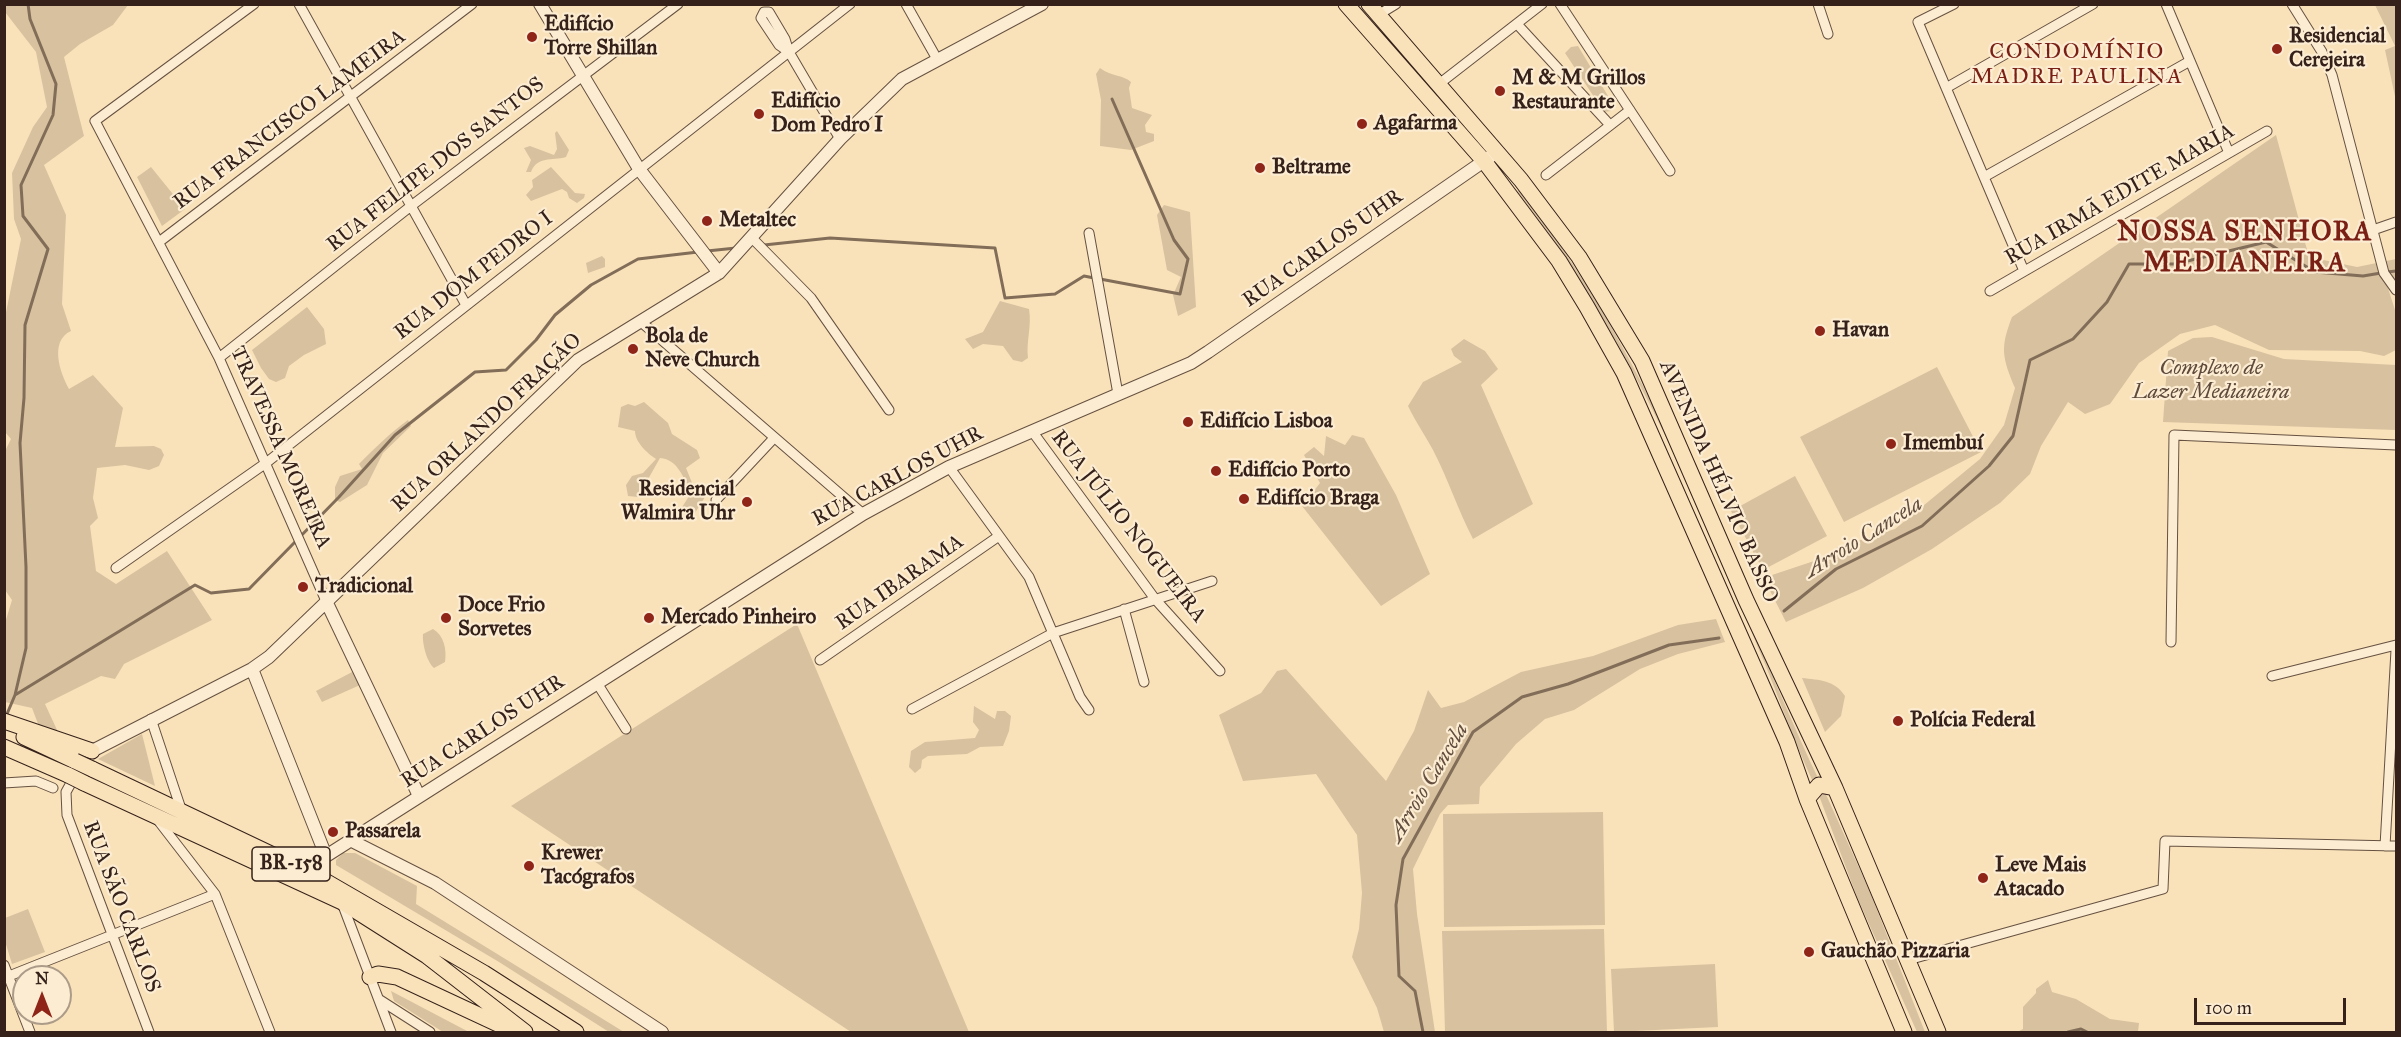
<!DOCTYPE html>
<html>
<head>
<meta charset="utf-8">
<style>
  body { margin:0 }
  #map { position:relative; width:2401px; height:1037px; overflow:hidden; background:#f9e2ba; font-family:"IM FELL Great Primer",serif }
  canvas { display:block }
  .frame { position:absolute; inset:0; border:6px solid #352119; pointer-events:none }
  .north { position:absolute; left:12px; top:965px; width:60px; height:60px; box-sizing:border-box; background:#fbecd2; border:2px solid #ac9b88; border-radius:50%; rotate:0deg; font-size:16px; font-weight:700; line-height:24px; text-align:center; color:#352119 }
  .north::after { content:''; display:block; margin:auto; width:21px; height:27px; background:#8f2418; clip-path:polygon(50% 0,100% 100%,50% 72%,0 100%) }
  .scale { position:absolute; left:2194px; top:998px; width:152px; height:27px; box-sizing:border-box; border:3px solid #352119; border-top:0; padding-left:8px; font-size:18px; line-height:21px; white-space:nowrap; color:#352119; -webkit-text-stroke:4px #fbecd2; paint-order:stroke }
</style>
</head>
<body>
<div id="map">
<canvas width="2401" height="1037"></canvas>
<div class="frame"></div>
<div class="north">N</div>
<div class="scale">100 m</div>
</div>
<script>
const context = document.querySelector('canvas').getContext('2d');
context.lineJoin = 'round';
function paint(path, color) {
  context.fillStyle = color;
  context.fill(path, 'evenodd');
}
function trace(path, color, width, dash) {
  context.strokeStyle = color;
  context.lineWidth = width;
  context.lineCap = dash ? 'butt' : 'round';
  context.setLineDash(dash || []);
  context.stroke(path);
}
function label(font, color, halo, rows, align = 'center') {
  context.font = font + ' "IM FELL Great Primer",serif';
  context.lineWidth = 4.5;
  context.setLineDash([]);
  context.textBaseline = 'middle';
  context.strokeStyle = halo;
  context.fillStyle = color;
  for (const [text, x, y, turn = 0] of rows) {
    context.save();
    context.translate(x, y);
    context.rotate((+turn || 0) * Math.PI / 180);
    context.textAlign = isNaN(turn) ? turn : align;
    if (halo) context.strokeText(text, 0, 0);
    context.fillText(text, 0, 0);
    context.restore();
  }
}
paint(new Path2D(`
  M5,5H128L113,25L80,44L64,57L84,136L44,165L66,215L62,304L71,331C49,341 60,373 69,389L93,375L123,408L115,447L154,446L161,449L164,455L159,466L149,470L125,465L97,468L93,498L98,518L90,526L96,571L116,584L167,551L212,620L124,664L115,679L101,676L45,704L58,732L40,729L32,708L5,702V623L12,600L5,590L4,453L11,439L5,432L4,322L21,239L14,219L12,173L33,127L47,107L36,52L5,12Z
  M1355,5H1358L1374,22L1484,147L1482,148Z
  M2375,5H2396V101L2385,50L2395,46Z
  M1578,46L1614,106L1611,111L1604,112L1565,53L1571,47Z
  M1100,68C1112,77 1124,75 1131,82L1129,88L1132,108L1152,115L1145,125L1146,132L1154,134V141L1131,150L1100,146L1101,100L1096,74Z
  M557,131L569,150L566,157C552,161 537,156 531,172H526L531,160L524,148L530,146L554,155L557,149L555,133Z
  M2276,135L2309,257L2357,267L2396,259V278L2386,282L2396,313V350L2384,356L2360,351L2269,350L2215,325L2180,334L2139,363L2110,404L2085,414L2068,402L2041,446L2030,474L2000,503L1932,549L1863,588L1786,622L1768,587L1772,575L1817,560L1838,547L1895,529L1980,459L2004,425L2015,388C2002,357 2000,348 2012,317Z
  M151,167L185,209L162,226L137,177Z
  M551,167L575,193L585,194L584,198L577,203L569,198L567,192L562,189L531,201L526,195L533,187L532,180Z
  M1519,190C1657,362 1726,580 1818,778L1813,782C1795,743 1781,704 1765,664C1698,501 1627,331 1517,191Z
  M1164,205L1190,212L1196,307L1178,316L1173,295L1181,277L1167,270L1157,215Z
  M602,256L605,259V267L588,273L586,263Z
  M1000,301L1029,309C1032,326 1026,341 1028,358L1022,362L1013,360L1003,346L983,344L973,349L965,339L983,332Z
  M307,307L324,329L326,344L304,355L289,366L285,378L276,382L269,379L261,368L252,350Z
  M2212,337L2284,359L2396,365V430L2163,422L2168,351L2193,338Z
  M1464,339L1485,351L1498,369L1481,385L1533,504L1473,539C1458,510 1448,479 1433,450C1425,435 1415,421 1408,406L1423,382L1462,362L1454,356L1451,349Z
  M1937,367L1981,452L1844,522L1800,437Z
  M644,402L668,423L672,434L697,450L700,458L686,468L695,490L707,494L693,516L687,519L679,512L691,493C684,479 678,459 660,458L638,497L628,496L626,485L632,476L643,473L656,459C647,453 635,442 635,431L618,427L621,407L628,404L635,406Z
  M408,420L411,426L383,453L367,485L340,502L335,500V487L340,476L362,469L359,464C375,448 389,434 408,420Z
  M1352,435L1364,438L1396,495L1430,574L1381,606L1302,506L1320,483L1304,455L1314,447L1324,456L1326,436L1345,445Z
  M1795,476L1827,536L1763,570L1731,511Z
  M1716,619L1725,642L1678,654L1640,669L1574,710L1545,719L1516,744L1480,787L1479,804L1448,805L1440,814L1413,869L1417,914L1435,1032H1384L1377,1008L1352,957L1359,929L1362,893L1357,835L1316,774L1243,781L1219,715L1261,693L1277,671L1286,669L1386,781L1414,731L1428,690L1441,708L1464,702L1521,672L1593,656L1678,625Z
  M797,624L969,1032H851L511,806Z
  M433,629C444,635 447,650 445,662L434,668C427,662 422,644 423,634Z
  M354,671L360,685L322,702L316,691Z
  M1802,678C1819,680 1835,680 1845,696L1841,716L1825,732Z
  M974,706L995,719L997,711H1005L1011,716L1009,731L1003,746L980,747L967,754L928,756L922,760L921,768L915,773L909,767L911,751L925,742L975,738L979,730L973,722Z
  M142,734L155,786L98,759Z
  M1824,790L1870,892L1925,1032H1917L1857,897L1818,793Z
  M1603,812L1605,925L1444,927L1443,814Z
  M343,853H355L417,886L416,904L624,1032H609L499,962L336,865V860Z
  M28,909L45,952L12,964L5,941V918Z
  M1604,929L1607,1032H1445L1442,931Z
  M1715,964L1718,1027L1614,1032L1611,969Z
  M2048,980L2052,992L2076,999L2110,1019L2139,1023L2138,1032H2017L2023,1029V1007L2036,993V989Z
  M391,991L469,1032H443L394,1001Z`), '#d8c19f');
trace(new Path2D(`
  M764,245L830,238L995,248L1005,298L1055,294L1084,276L1094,278
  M707,251L736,248
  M2387,272L2396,271
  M1100,279L1180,294L1188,259L1174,240L1112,99
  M1784,611L1836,569L1922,526L1989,466L2013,436L2030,360L2073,339L2107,302L2129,264H2175L2266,242L2315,272L2363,276L2381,273
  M15,695L195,585L211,593L249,589L339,497L395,435L475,372L506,370L536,340L555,315L591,285L638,259L698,252
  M7,714L15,695L26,648V567L20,443L24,398L25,325L48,249L23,216L21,185L53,115L56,84L30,19L28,4
  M1423,1032L1415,991L1399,976L1396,905L1403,859L1473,732L1522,697L1568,684L1669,645L1719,638
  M2068,1032L2081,1029L2087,1032`), '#826d59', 3);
const minor = new Path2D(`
  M254,4L95,121L219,358L326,601
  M299,4L466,305
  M906,4L937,59
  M1560,4L1670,171
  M1818,4L1828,34
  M1954,4L1918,22L2024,271
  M2166,4L2229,153
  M2292,4L2322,52L2332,75L2384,273L2396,290
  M1378,15L1396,4
  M1517,24L1610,125
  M789,52L779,45L761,18L764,12H769L785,39L789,52L840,139
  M1439,84L1542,4
  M1946,88L2093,4
  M1546,175L1630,110
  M1984,177L2190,61
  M2373,230L2396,222
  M1089,233L1118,394
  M751,237L811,298L889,410
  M159,242L472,4
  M1990,291L2267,131
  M640,321L863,514
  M219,358L411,206L678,4
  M1032,431L1155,599L1220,671
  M949,467L1029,577L1080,697L1089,710
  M716,500L774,438
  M116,568L266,463L850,4
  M1124,609L1144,682
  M2171,642L2174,435L2396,445
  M820,660L999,536
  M2272,676L2396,645
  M597,683L626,729
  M912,709L1053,633L1212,581
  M151,719L182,812
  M76,774L66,792L67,815L149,1032
  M4,783L36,781L53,788
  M157,819L215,894L270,1032
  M2385,846L2396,650
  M342,903L391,1032
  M1908,960L2163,889L2165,841L2396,846
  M4,965L30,1032
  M4,978L215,894
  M380,1000L430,1032`);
const tertiary = new Path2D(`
  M540,4L639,169L719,273
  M326,601L419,796
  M252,669L326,856L863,514L949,467L1191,363L1208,352L1497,152
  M92,751L252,669L269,657L578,360L719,273L840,139L902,79L1042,4
  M350,840L435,883L662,1032`);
const primary = new Path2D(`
  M1346,4L1484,161L1559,261L1587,307L1624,373L1787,742L1807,799L1904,1032
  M1369,4L1521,180L1579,257L1642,361L1746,600L1835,788L1938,1032
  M1807,799L1819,785L1835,788`);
const trunk = new Path2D(`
  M4,721L92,751
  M24,737L75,761
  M4,747L68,775
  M92,769L313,874L484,973L576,1032
  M84,783L342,902L427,956L525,1032
  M370,977L378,974L397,977L515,1032`);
trace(minor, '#665141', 11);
trace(tertiary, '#665141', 14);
trace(primary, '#352119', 17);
trace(trunk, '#352119', 17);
trace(minor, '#fbecd2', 9);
trace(tertiary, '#fbecd2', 12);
trace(primary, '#f9e2ba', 15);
trace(trunk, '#f9e2ba', 15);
const trunkBridge = new Path2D(`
  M75,761L92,769
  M68,775L84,783`);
trace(trunkBridge, '#352119', 17, []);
trace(trunkBridge, '#f9e2ba', 15);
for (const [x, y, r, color] of [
  [532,37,6,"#8f2418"],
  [2277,49,6,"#8f2418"],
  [1500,91,6,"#8f2418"],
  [759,114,6,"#8f2418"],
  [1362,124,6,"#8f2418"],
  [1260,168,6,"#8f2418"],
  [707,221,6,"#8f2418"],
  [1820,331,6,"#8f2418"],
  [633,349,6,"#8f2418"],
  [1188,422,6,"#8f2418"],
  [1891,444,6,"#8f2418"],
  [1216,471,6,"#8f2418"],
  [1244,499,6,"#8f2418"],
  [747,502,6,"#8f2418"],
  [303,587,6,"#8f2418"],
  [446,618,6,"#8f2418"],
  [649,618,6,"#8f2418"],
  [1898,721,6,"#8f2418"],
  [333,832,6,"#8f2418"],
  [529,866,6,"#8f2418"],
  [1983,878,6,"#8f2418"],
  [1809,952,6,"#8f2418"]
]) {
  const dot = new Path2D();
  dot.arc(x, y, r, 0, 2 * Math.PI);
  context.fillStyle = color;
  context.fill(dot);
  trace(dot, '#fbecd2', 2);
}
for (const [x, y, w] of [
  [291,864,78]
]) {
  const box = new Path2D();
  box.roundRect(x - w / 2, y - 17, w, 34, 4.5);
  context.fillStyle = '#fbecd2';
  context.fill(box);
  trace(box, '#352119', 1.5);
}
label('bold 20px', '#352119', null, [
  ["BR-158",291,864]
]);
label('bold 21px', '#352119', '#fbecd2', [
  ["Edifício",544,25],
  ["Torre Shillan",544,49],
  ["Residencial",2289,37],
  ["Cerejeira",2289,61],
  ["M & M Grillos",1512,79],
  ["Restaurante",1512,103],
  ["Edifício",771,102],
  ["Dom Pedro I",771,126],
  ["Agafarma",1374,124],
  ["Beltrame",1272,168],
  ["Metaltec",719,221],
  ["Havan",1832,331],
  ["Bola de",645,337],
  ["Neve Church",645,361],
  ["Edifício Lisboa",1200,422],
  ["Imembuí",1903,444],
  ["Edifício Porto",1228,471],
  ["Residencial",735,490,"right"],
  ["Walmira Uhr",735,514,"right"],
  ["Edifício Braga",1256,499],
  ["Tradicional",315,587],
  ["Doce Frio",458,606],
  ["Sorvetes",458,630],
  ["Mercado Pinheiro",661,618],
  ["Polícia Federal",1910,721],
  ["Passarela",345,832],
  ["Krewer",541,854],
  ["Tacógrafos",541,878],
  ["Leve Mais",1995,866],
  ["Atacado",1995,890],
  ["Gauchão Pizzaria",1821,952]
], 'left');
label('21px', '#352119', '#fbecd2', [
  ["RUA FRANCISCO LAMEIRA",290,120,-37],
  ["RUA FELIPE DOS SANTOS",436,165,-38],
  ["RUA IRMÃ EDITE MARIA",2120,195,-30],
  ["RUA CARLOS UHR",1323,249,-35],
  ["RUA DOM PEDRO I",474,276,-38],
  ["RUA ORLANDO FRAÇÃO",487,423,-43],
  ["TRAVESSA MOREIRA",280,448,66],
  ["RUA CARLOS UHR",898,477,-28],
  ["AVENIDA HÉLVIO BASSO",1718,482,66],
  ["RUA JÚLIO NOGUEIRA",1128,527,52],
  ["RUA IBARAMA",900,583,-35],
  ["RUA CARLOS UHR",483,732,-33],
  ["RUA SÃO CARLOS",121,907,69]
]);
label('italic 21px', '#5e493a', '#fbecd2', [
  ["Complexo de",2211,369],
  ["Lazer Medianeira",2211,393]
]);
context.letterSpacing = '1.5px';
label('22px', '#7a1f14', '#fbecd2', [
  ["CONDOMÍNIO",2077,53],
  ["MADRE PAULINA",2077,78]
]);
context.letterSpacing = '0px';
label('italic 22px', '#624d3e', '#fbecd2', [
  ["Arroio Cancela",1864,538,-32],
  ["Arroio Cancela",1429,783,-59]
]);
context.letterSpacing = '1.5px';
label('bold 27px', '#7a1f14', '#fbecd2', [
  ["NOSSA SENHORA",2245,233],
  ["MEDIANEIRA",2245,264]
]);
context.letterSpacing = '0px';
</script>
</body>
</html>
